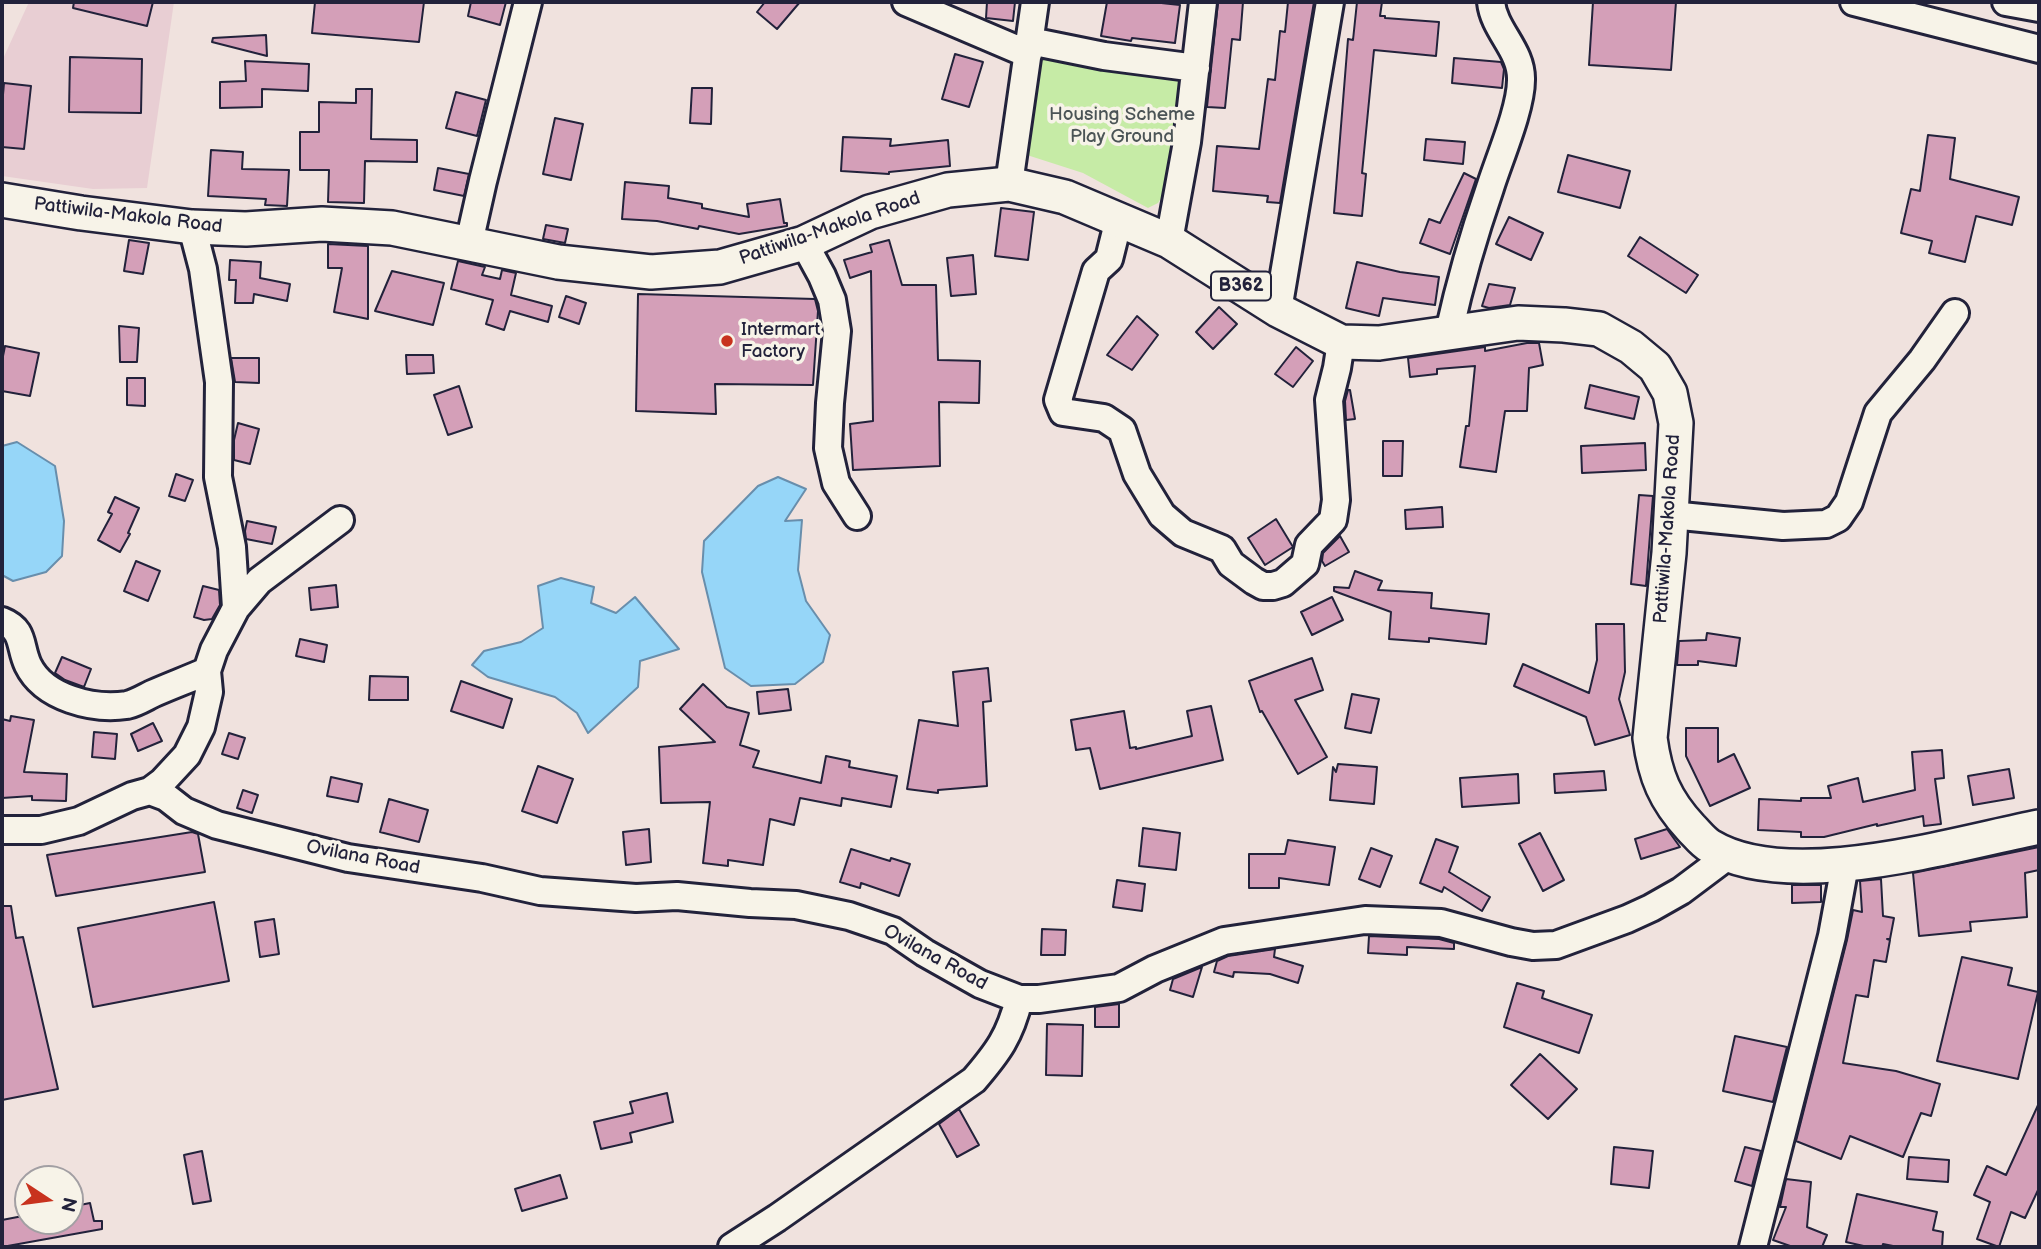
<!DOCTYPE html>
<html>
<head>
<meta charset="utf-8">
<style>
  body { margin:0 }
  #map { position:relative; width:2041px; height:1249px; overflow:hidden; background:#f0e2de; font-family:"Balsamiq Sans",sans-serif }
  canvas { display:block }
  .frame { position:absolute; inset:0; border:4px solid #22223b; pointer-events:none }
  .north { position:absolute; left:14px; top:1165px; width:70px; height:70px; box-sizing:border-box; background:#f7f3e8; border:2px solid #a29fa3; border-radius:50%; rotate:103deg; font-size:19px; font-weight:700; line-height:28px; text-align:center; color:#22223b }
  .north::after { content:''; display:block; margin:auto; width:24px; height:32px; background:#c8321e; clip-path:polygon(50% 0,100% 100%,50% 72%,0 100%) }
</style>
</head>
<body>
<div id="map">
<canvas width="2041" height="1249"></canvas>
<div class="frame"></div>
<div class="north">N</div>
</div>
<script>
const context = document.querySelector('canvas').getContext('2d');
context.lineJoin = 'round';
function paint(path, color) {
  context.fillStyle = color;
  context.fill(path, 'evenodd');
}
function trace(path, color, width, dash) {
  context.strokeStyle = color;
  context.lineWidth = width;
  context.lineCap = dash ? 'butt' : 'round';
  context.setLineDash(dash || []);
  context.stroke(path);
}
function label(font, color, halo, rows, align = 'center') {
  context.font = font + ' "Balsamiq Sans",sans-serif';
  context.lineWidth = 7;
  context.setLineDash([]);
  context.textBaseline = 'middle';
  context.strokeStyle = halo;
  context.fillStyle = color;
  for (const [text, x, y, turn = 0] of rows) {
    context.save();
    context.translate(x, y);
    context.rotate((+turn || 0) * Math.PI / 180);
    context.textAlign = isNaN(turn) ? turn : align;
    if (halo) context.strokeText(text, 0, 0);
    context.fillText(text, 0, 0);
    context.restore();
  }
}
paint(new Path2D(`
  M29,2H174L147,188L93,189L2,176V61Z`), '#e8ced3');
paint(new Path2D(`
  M1039,50L1186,76L1172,180L1158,203L1148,208L1083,173L1027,155Z`), '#c6eba6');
const water = new Path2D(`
  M17,442L55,466L64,521L62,556L46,572L13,581L2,575V446Z
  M778,477L806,489L785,521L802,520L798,570L806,601L830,635L823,662L795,684L751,686L725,668L702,572L704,541L758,486Z
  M561,578L594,587L591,603L616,613L635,597L679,649L640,661L638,687L588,733L577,713L555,697L488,677L472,665L484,651L521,642L543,628L538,586Z`);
paint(water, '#96d6f8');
trace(water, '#688eac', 2);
const building = new Path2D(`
  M74,2H153L147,26L73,8Z
  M315,2H424L419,42L312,33Z
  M471,2H506L500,25L468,16Z
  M765,2H800L777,29L757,12Z
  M987,2H1015L1013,21L986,18Z
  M1107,2H1152L1180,5L1175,43L1132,38L1131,41L1101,36Z
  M1218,2H1243L1240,40L1232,39L1225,108L1207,107Z
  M1288,2H1314L1280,203L1267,202L1268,196L1213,191L1217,146L1259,149L1268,79L1275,80L1280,31L1285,32Z
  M1357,2H1382L1380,16H1385V18L1439,22L1436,56L1374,50L1362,173L1366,174L1362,216L1334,213L1348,39L1353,40Z
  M1593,2H1676L1671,70L1589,65Z
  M266,35L267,56L212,42L213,38Z
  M955,54L983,62L969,107L942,99Z
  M70,57L142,59L141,113L69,112Z
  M1454,58L1501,62L1504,69L1502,88L1452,83Z
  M245,61L309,64L308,91L262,89V107L220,108V82L246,81Z
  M4,83L31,86L24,149L2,147V106Z
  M692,88H712L711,124L690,123Z
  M356,89H372L371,139L417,140V162L365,161L364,203L328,202L329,170H300V132H319V102L356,103Z
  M456,92L486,100L477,136L446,128Z
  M555,118L583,124L571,180L543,174Z
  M1928,135L1955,138L1950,179L2019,197L2012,225L1976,216L1965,262L1929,253L1932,241L1901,233L1911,189L1920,191Z
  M843,137L891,139L890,146L948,140L950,166L889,172V174L841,171Z
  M1426,139L1465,142L1463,164L1424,160Z
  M211,150L243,152L242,169L289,170L287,206L265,205L266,199L208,196Z
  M1568,155L1630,171L1620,208L1558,192Z
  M438,168L469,174L464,196L434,190Z
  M1464,173L1476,179L1450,254L1420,243L1429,219L1440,223Z
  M625,182L669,186L668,198L702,204V208L749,217L747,204L780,199L784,223H787V226L739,234L699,226L698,229L657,221L622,219Z
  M1001,208L1034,212L1028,260L995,256Z
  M1509,217L1543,233L1531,260L1496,244Z
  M546,225L568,229L565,243L543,239Z
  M1640,237L1698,275L1686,293L1628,256Z
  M129,240L149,243L143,274L124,271Z
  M889,240L902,285H936L938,360L980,361L979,403L939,402L940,466L853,470L850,424L873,421L871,271L850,278L844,260L872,252L870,245Z
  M328,244L368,246V319L334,312L342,268H328Z
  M973,255L976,294L951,296L947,258Z
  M230,260L261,262L260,278L290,284L287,301L254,294L253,303H235L236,280H229Z
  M458,261L485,267L482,275L500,279L502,270L516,273L511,295L552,306L548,322L510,311L504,330L486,324L493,300L451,289Z
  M1357,262L1400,272L1439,277L1435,305L1383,298L1379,316L1346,308Z
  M392,271L444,283L433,325L375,311Z
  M1489,284L1515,288L1510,305L1489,308L1482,306Z
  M638,294L815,299L818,311L813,385L715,384L716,414L636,411Z
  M566,296L586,303L579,324L559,317Z
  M1219,307L1237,324L1213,349L1196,332Z
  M1137,316L1158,335L1132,370L1107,355Z
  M119,326L139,328L137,362H120Z
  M1527,343H1539L1543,365L1529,368L1527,411H1505L1496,472L1460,467L1466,426H1469L1475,366L1437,369V374L1410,377L1408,358L1485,347V351Z
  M5,346L39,353L30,396L2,391V361Z
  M1296,347L1313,361L1293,387L1275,374Z
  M406,355H433L434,373L407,374Z
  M231,358H259V383L235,382Z
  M127,378H145V406L127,405Z
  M1590,385L1639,397L1634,419L1585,408Z
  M459,386L472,427L448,435L434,395Z
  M1348,390H1350L1355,419L1346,420L1345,401Z
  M238,423L259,429L250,464L234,460V440Z
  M1383,441H1403L1402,476H1383Z
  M1645,443L1646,470L1582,473L1581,446Z
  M176,474L193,480L185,501L169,496Z
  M1639,495L1653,496L1646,586L1631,584Z
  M115,497L139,508L128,533L130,534L120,552L98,540L112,514L108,512Z
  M1442,507L1443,527L1406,529L1405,510Z
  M1276,519L1293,547L1265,565L1248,538Z
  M247,521L276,527L272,544L246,539L245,531Z
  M1340,536L1349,552L1325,566L1322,561L1323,553Z
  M136,561L160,571L148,601L124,591Z
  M1355,571L1382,581L1378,590L1432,593L1431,608L1489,614L1486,644L1429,638V642L1389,639L1391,612L1334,591V587L1349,588Z
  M336,585L338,607L311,610L309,588Z
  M203,586L219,590L220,605L212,619L204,620L194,617Z
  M1332,597L1343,620L1312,635L1301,612Z
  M1596,624H1624L1625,672L1619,699L1630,735L1595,745L1586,717L1514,686L1523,664L1589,693L1597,660Z
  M1707,633L1740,638L1736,666L1698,661V665H1677L1679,641L1706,640Z
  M300,639L327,645L324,662L296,656Z
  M62,657L91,669L84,687L65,680L55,673Z
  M1312,658L1323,690L1295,700L1327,757L1298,774L1262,711L1260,712L1249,681Z
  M988,668L991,701L983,702L987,786L938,790V793L907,789L919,720L958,726L953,672Z
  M370,676L408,677V700H369Z
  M461,681L512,699L503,728L451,711Z
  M703,684L727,707L749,713L740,745L759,751L753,767L821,783L826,756L850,761L849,767L897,776L891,807L842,798L841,806L800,798L794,825L770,819L763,865L728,860V866L703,863L710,802L661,803L659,747L715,742L680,709Z
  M788,689L791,710L759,714L757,692Z
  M1352,694L1379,699L1371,733L1345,728Z
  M1211,706L1223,760L1100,789L1090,748L1076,750L1071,720L1124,711L1130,748L1136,747V749L1192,736L1187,711Z
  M11,716L34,720L24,772L67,774L66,801L32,800V796L2,798V719L10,721Z
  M153,723L162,741L138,751L131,734Z
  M1686,728H1718V762L1734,754L1750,788L1710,806L1686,756Z
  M94,732L117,734L115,759L92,757Z
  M229,733L245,738L238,759L222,754Z
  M1942,750L1944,778L1935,779L1941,824L1924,826L1923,816L1877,826V824L1824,837H1801V832L1758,830L1759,799L1801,801V798H1831L1828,786L1858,778L1863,802L1915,790L1912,752Z
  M1338,764L1377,767L1374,804L1330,800L1333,767L1336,772Z
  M538,766L573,779L557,823L522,811Z
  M2009,769L2014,798L1973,805L1968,776Z
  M1604,771L1606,790L1555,793L1554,774Z
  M1518,774L1519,803L1462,807L1460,778Z
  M331,777L362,784L358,802L327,796Z
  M243,790L258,795L252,813L237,808Z
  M389,799L428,810L419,842L380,832Z
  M1143,828L1180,833L1176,870L1139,866Z
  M649,829L651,862L626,865L623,832Z
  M1667,829L1680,847L1641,859L1635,839Z
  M192,832L198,834L205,872L56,896L47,855Z
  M1540,833L1564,880L1543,891L1519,844Z
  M1436,839L1458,847L1449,872L1490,897L1482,911L1444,887L1442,892L1420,883Z
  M1288,840L1335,847L1329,885L1279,878V888H1249V854H1285Z
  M2039,847V870L2025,873L2027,917L1970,922L1971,931L1919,936L1913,873Z
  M1371,848L1392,856L1380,887L1359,879Z
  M851,849L890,861L891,858L910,864L899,896L861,883L860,888L840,882Z
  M1881,879L1883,916L1894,918L1890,939H1887L1890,940L1886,962L1874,960L1868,997L1856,995L1843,1063L1896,1071L1940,1084L1931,1116L1921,1113L1903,1157L1850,1136L1841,1159L1796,1141L1847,940L1853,910L1862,912L1860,881Z
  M1117,880L1145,884L1142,911L1113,907Z
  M1792,885H1821V902L1792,903Z
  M214,902L229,981L93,1007L78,928Z
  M2,906H11L16,938L23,937L58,1089L2,1100Z
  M274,919L279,954L260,957L255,922Z
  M1042,929L1066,930L1065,955H1041Z
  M1369,936L1439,939L1454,943V949L1407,947V955L1368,953Z
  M1275,949L1274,957L1303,966L1298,983L1270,974L1234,972L1233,977L1214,972L1217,961L1228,956Z
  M1962,957L2012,968L2008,985L2038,992L2018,1079L1937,1061Z
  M1202,967L1193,997L1170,990L1173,979Z
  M1517,983L1544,991L1542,998L1592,1015L1579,1053L1504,1027Z
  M1119,1004V1027H1095V1007Z
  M1047,1024L1083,1025L1082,1076L1046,1075Z
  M1735,1036L1787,1047L1773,1102L1723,1091Z
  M1540,1054L1577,1089L1548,1119L1511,1085Z
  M667,1093L673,1122L630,1133L632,1142L601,1149L594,1122L633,1113L630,1102Z
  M2039,1103V1188L2025,1218L2011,1212L1999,1247L1977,1239L1990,1202L1974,1195L1987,1166L2006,1175Z
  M959,1109L979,1145L957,1157L939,1124Z
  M1614,1147L1653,1151L1649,1188L1611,1184Z
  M1745,1147L1761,1151L1752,1186L1735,1181Z
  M202,1151L211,1201L193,1204L184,1155Z
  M1909,1157L1949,1160L1948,1182L1907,1179Z
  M560,1175L567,1198L522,1211L515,1189Z
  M1786,1179L1811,1182L1807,1227L1827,1235L1822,1247H1793L1773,1240L1786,1207H1780Z
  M1857,1194L1937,1212L1933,1230L1943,1232L1942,1247H1898L1883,1244L1882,1247H1868L1846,1242Z
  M90,1203L94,1221H102V1229L2,1247V1220L28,1215V1221H70V1207Z`);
paint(building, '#d49fb8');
trace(building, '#22223b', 2);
const minor = new Path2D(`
  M906,2L1028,54
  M1854,2L2039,49
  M2006,2L2039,8
  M1030,41L1104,56L1196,68
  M1009,184L1035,2
  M1119,219L1109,259L1096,271L1058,400L1063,412L1104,418L1122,430L1137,474L1162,515L1183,533L1222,549L1231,564L1254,581L1263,586H1273L1283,583L1305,564L1309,545L1333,520L1336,500L1329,400L1337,368L1341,342
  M192,227L203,269L219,382L218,477L232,547L236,608
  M1169,241L1187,142L1203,2
  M469,243L483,181L528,2
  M804,243L822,276L832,300L837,331L830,403L828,448L836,483L857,516
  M1278,310L1330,2
  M1449,332C1460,282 1473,237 1490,188C1499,159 1521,109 1521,80C1522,50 1494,31 1491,2
  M1671,515L1783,526L1826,524L1838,518L1849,502L1878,413L1922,360L1955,313
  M2,621C25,630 19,646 28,665C44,698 93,710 127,705C136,703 144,698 152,694C170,686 189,679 207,671
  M150,791L162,782L187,755L201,727L209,692L207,671L214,650L236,608L259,581L340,520
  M2,830H41L79,821L132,796L150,791L166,797L184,811L217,825L348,858L482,878L540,891L636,898L677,896L750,903L796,905L849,916L893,931L925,953L980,984L1019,999H1039L1119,988L1155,969L1224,941L1365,920L1441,923L1511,942L1533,946L1556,945L1627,919L1651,908L1681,891L1729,855
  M732,1247L777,1218L974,1080C998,1052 1010,1036 1019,999
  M1753,1247L1832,936L1845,865`);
const major = new Path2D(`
  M2,200L81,213L192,227L246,229L322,224L392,228L558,262L651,272L720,267L804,243L870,212L948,190L1009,184L1065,197L1169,241L1278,310L1341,342L1379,343L1518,323L1564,325L1599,329L1631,347L1655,367L1670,393L1676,423L1669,553L1650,738C1655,776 1665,800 1691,828C1697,834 1703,842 1710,846C1789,894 1953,844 2039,827`);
trace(minor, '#22223b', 32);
trace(major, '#22223b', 38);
trace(minor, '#f7f3e8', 26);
trace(major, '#f7f3e8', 33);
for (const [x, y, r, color] of [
  [727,341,7,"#c8321e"]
]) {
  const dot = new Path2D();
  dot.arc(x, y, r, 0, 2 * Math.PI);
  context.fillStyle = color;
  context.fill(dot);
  trace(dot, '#f7f3e8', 2.5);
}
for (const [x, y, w] of [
  [1241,286,60]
]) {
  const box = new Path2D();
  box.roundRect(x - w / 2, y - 14.5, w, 29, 5);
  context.fillStyle = '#f7f3e8';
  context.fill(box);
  trace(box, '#22223b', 2);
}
label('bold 18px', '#22223b', null, [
  ["B362",1241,286]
]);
label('19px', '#4b5456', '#f7f3e8', [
  ["Housing Scheme",1122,115],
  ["Play Ground",1122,137]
]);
label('19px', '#22223b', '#f7f3e8', [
  ["Pattiwila-Makola Road",128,216,7],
  ["Pattiwila-Makola Road",830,229,-19],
  ["Pattiwila-Makola Road",1668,529,-86],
  ["Ovilana Road",363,858,11],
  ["Ovilana Road",935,958,29]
]);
label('19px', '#22223b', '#f7f3e8', [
  ["Intermart",741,330],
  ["Factory",741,352]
], 'left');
</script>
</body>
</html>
